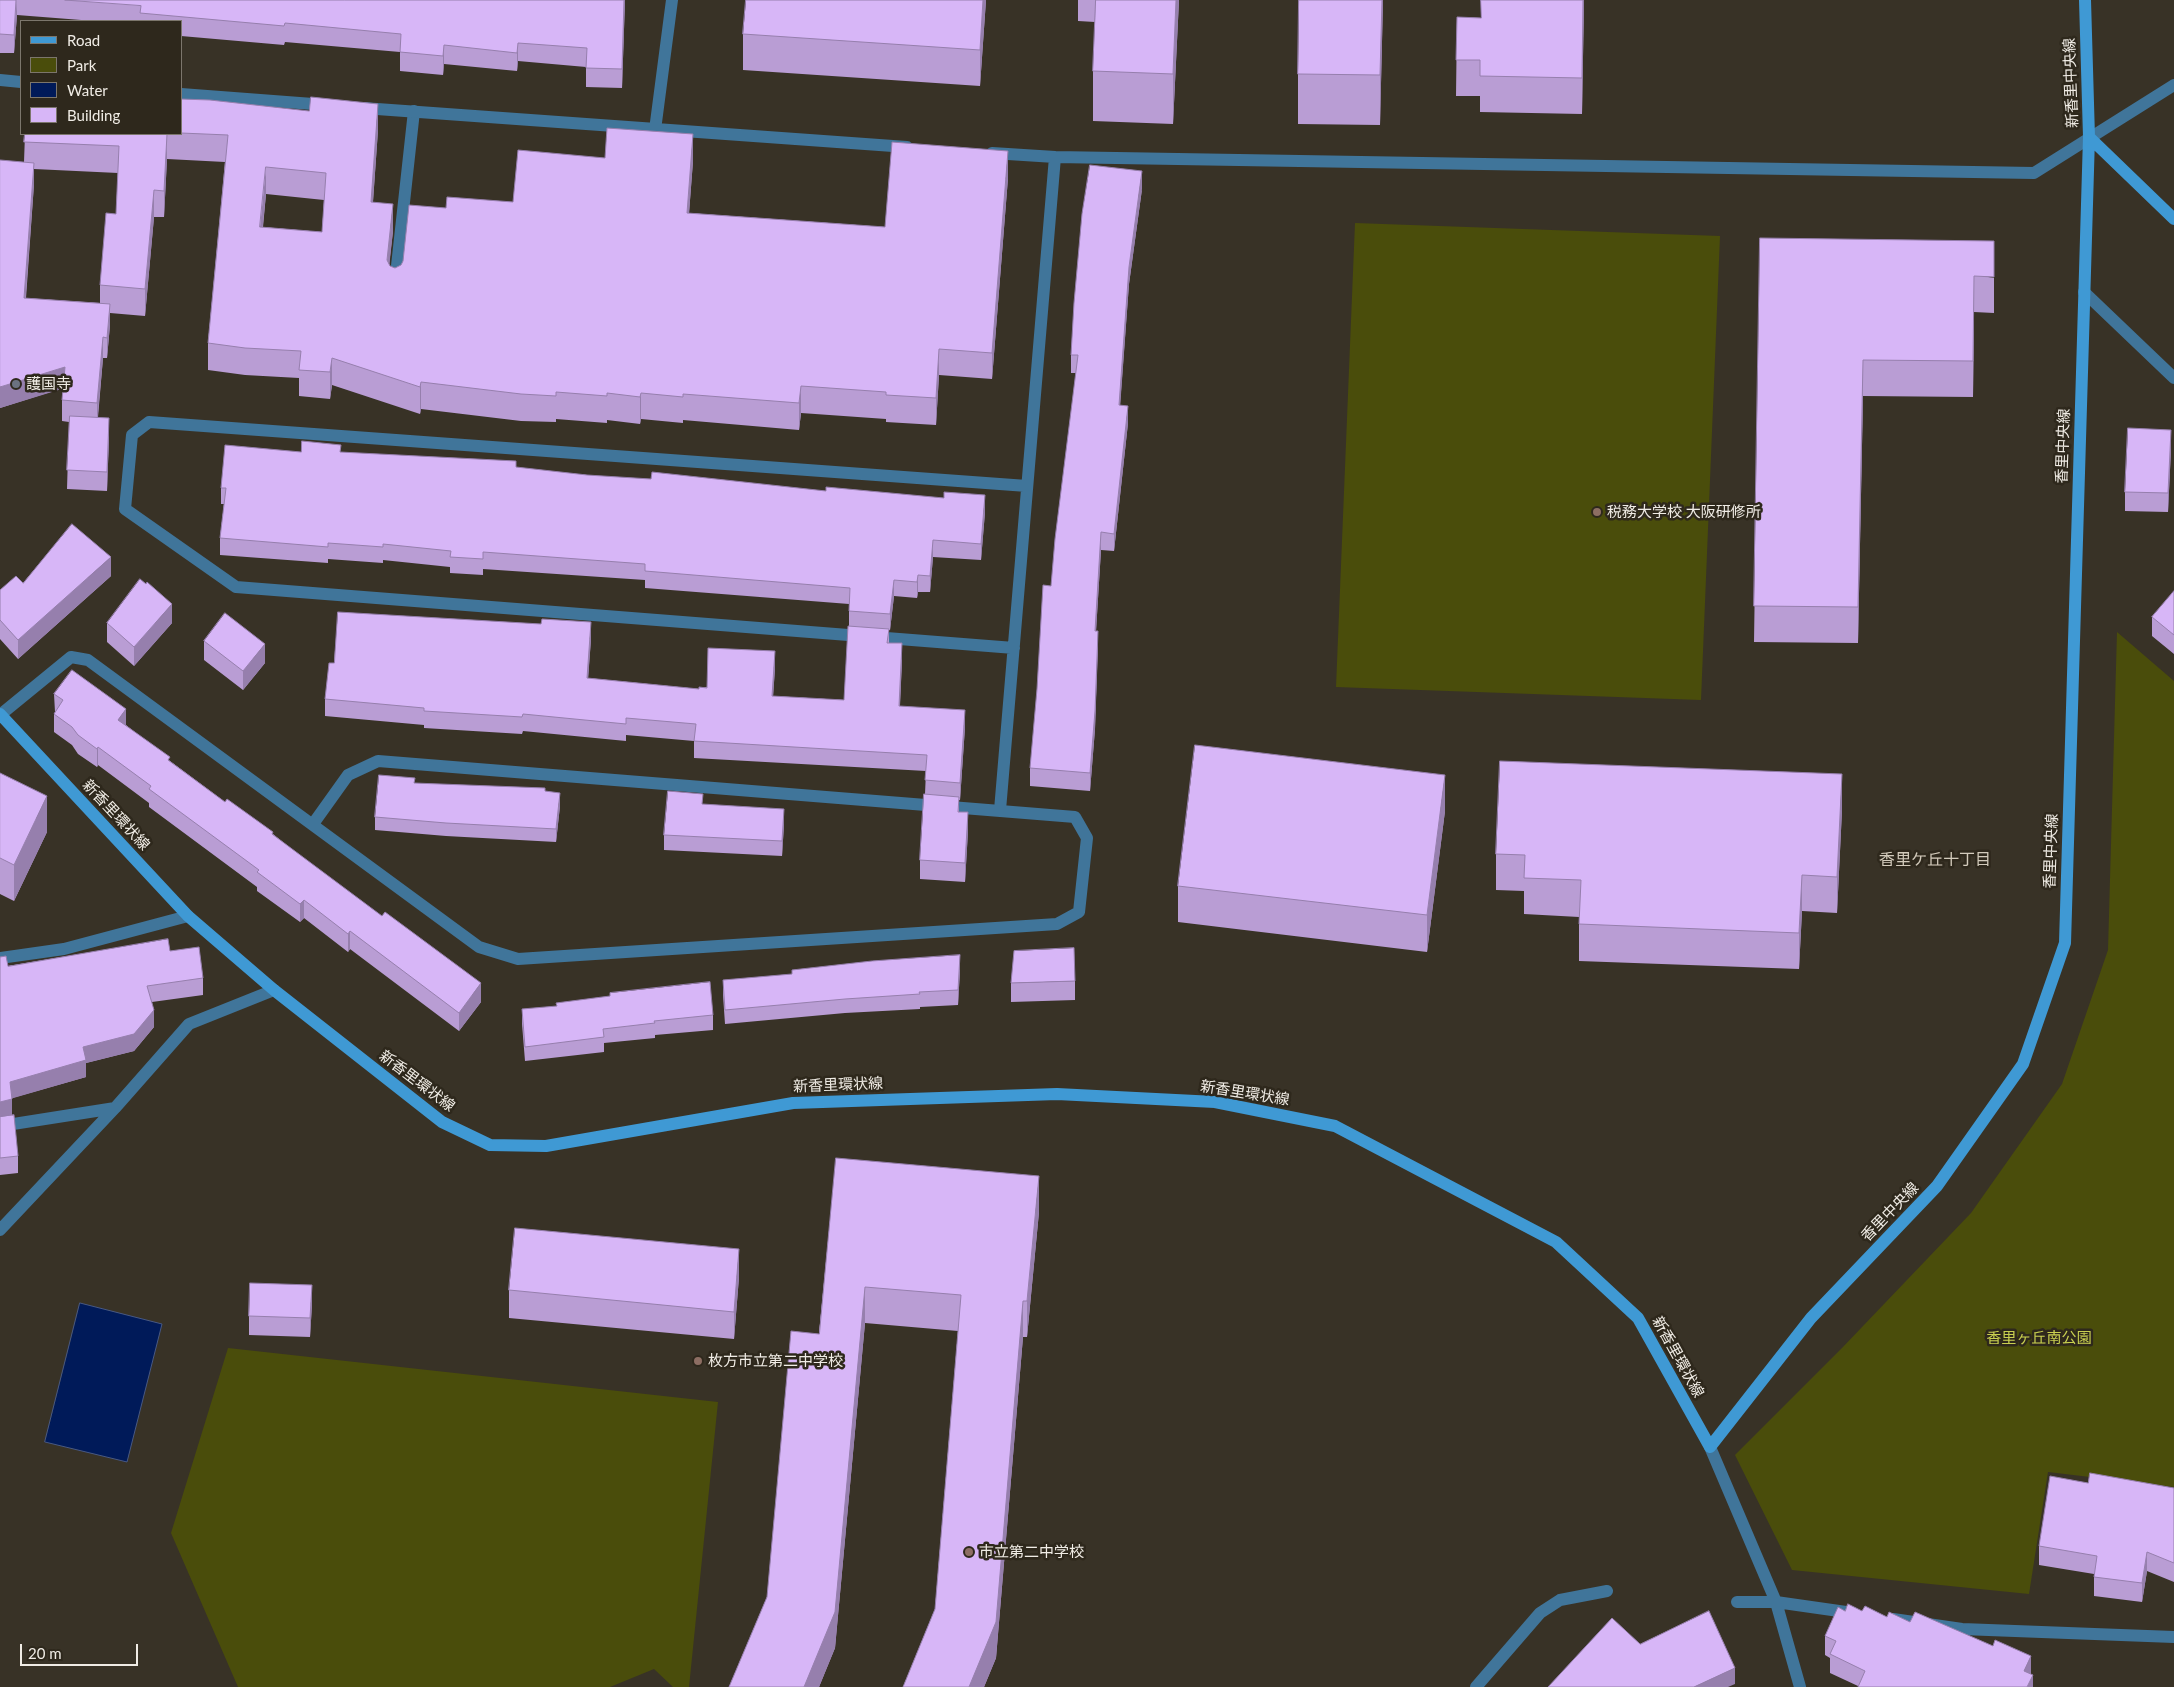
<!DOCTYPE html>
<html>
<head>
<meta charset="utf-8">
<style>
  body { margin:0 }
  #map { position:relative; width:2174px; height:1687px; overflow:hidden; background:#383226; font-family:Lato,sans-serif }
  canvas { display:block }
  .legend { position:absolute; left:20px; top:20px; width:162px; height:115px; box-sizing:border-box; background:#2e281c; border:1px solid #7c766c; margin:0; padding:6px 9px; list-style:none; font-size:15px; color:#f0ece5 }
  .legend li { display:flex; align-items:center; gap:10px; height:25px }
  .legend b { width:25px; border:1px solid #7c766c }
  .scale { position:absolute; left:20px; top:1644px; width:118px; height:22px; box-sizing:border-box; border:2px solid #f0ece5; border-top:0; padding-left:6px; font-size:15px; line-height:18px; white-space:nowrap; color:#f0ece5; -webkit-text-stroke:4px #2e281c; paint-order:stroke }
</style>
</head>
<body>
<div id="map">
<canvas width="2174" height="1687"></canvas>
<ul class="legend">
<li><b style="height:6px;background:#3f99d4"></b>Road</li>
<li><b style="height:14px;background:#4a4d0b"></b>Park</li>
<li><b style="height:14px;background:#001a59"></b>Water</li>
<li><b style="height:14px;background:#d7b6f7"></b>Building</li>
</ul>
<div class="scale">20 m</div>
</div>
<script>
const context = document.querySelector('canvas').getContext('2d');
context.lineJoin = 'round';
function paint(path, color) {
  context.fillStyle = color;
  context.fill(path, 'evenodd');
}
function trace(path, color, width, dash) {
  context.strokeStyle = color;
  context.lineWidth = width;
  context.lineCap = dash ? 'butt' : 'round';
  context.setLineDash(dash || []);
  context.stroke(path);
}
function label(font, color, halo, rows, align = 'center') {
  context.font = font + ' Lato,"Noto Sans JP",sans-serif';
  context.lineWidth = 5;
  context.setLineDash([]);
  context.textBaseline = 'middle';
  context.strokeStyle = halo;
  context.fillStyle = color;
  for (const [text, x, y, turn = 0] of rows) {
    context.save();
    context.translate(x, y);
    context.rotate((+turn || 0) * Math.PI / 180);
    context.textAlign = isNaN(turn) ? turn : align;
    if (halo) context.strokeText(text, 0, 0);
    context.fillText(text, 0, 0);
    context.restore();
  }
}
paint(new Path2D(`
  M1355,223L1720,236L1701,700L1336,687Z
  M2117,632L2174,681V1487L2048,1472L2029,1594L1792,1570L1735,1455L1842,1348L1971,1213L2062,1084L2108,950Z
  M228,1348L718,1402L689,1687H673L654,1669L610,1687H238L171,1533Z`), '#4a4d0b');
const water = new Path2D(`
  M80,1303L162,1324L127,1462L45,1442Z`);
paint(water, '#001a59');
trace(water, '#485983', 1);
trace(new Path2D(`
  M395,284L414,111
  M2084,292L2174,378`), '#40759a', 12);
trace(new Path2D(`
  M0,80L21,82
  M181,94L326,105
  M363,108L907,147
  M655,130L672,0
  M992,153L1055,157L2034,173L2174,85
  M1014,648L236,587L125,509L132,435L149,422L1027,486
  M0,715L71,657L88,660L479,947L518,959L1057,924L1079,912L1087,838L1075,817L378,761L348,775L313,824
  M1000,810L1055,157
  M0,958L64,949L188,916
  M0,1126L115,1108
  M0,1230L115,1108L189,1024L274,990
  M1710,1447L1776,1602L1800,1687
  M1737,1602H1776L1853,1613
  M1893,1619L1962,1629L2174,1637
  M1476,1687L1540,1613L1560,1600L1607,1591`), '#40759a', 12);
trace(new Path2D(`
  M2089,137L2174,219
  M0,714L188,916L274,990L442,1122L490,1145L546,1146L793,1103L1057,1094L1215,1102L1335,1126L1556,1242L1638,1318L1710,1447L1811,1318L1937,1186L2023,1064L2065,943L2089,137L2085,0`), '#3f99d4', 12);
paint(new Path2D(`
  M0,0H625L622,88L586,87V67L518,61L517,71L444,64L443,75L400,71V52L285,42L284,45L181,36V21H94L17,15L14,53H0Z
  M986,0L980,86L743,70V34Z
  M1078,0H1179L1173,124L1093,121V71L1095,22L1078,21Z
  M1383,0L1380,125L1298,124V74Z
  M1481,0H1584L1582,114L1480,112V96H1456L1457,17L1481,18Z
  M181,99L378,130L373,202L393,231L389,265L390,266L395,268L401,265L446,208L513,202L605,158L693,161L689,213L885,227L1008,178L992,379L939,375L936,425L886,422V419L801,413L799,430L683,420V423L641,419L640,424L607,420V423L556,419V422L521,421L421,409L420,414L332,385L330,399L299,396V378L245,375L208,370V343L225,162L167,159L164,217H154L145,316L110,313V325L107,358H103L98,417L109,437L107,491L67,489L69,422L62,421V400L63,388L0,408L24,162L25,134H181ZM34,169L118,173L116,214L100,285V303L26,298L34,184ZM266,194L324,200L322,232L263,227Z
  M1142,189L1129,284L1120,405L1128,423L1114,551L1101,550L1096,631L1098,648L1095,729L1090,791L1030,786V768L1076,373H1071V355Z
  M1760,238L1994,278V313L1974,312L1973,397L1863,396L1858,643L1754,642Z
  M2171,449L2168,512L2125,511V492Z
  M341,452L516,468L587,475L985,512L981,560L933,557L930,592H918L917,598L894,596L890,630H889V643L902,660L900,706L965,727L960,800H959V812L968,831L965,882L920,879V860L925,794L926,771L694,758V741L626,735V741L523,731L522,734L424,728V725L325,716V699L334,663L591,639L588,678L699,689L775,668L773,696L844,700L849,626V604L645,588V580L483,569V575L450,573V567L383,560V563L328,559V563L220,555V538L224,504H221V488Z
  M111,576L18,659L0,639V590L23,583Z
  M2174,591V654L2152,636V617Z
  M107,623H172L134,666L107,642Z
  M204,641L265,663L243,690L204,660Z
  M54,694L126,725L170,761L225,802L273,834L481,1002L459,1031L350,949L348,952L304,918L300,922L257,891V887L149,807V803L98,765L97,767L78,754L72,745L54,732V714L55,712Z
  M0,773L47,832L14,901L0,894Z
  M415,783L560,806L556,842L446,836L375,830V817Z
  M703,805L784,824L782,856L664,850V835Z
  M1842,810L1837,913L1802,911L1799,969L1579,961V917L1524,914V891L1496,890V854Z
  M1445,811L1427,952L1178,922V886Z
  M170,951L203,978V995L152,1002L154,1027L134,1051L86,1063V1077L12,1098V1116L18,1156V1173L0,1175V957L8,966Z
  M960,970L958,1005L920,1007V1009L845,1013L725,1024L723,995V980Z
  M1075,981V1000L1011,1002V983Z
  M522,1009L713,1015V1030L655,1035V1038L604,1043V1052L525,1061L522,1024Z
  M836,1158L1039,1212L1027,1337H1023L996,1658L984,1687H903L935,1609L958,1331L865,1323L835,1648L819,1687H729L767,1597L819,1334Z
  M739,1277L734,1339L509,1318V1290Z
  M312,1304L310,1337L249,1335V1316Z
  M2088,1483L2174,1488V1582L2147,1571L2142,1602L2094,1596V1574L2039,1565V1546Z
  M1845,1611H1862L1910,1622L2031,1674L2033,1687L1858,1686L1830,1673V1658L1825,1655V1636Z`), '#b99dd4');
paint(new Path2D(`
  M17,0V15L14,53V35Z
  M624,0H625L622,88V69Z
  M983,0H986L980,86V50Z
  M1176,0H1179L1173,124V74Z
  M1382,0H1383L1380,125V75Z
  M1583,0H1584L1582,114V78Z
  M518,43V61L517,71V53Z
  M444,45V64L443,75V56Z
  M378,104V130L371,229V202Z
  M167,134V159L164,217V191Z
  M693,134V161L687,240V213Z
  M1008,151V178L992,379V353Z
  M34,163V184L24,319V298Z
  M266,167V194L260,254V227Z
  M1142,171V189L1129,284L1119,422V405L1129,267Z
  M154,190V217L145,316V289Z
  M393,204V231L387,287V260Z
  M1974,276V312L1973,397V361Z
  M110,304V325L107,358V338Z
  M103,337V358L97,424V403Z
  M939,349V375L936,425V398Z
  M332,358V385L330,399V372Z
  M1863,360V396L1858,643V607Z
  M65,367V388L0,408V387Z
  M421,382V409L420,414V387Z
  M801,386V413L799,430V403Z
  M641,393V419L640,424V397Z
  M1128,406V423L1114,551V534Z
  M109,418V437L107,491V472Z
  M2171,430V449L2168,512V493Z
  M985,495V512L981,560V544Z
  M1101,532V550L1095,648V631Z
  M933,540V557L930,592V576Z
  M111,557V576L18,659V640Z
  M918,575V592L917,598V582Z
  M894,580V596L890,630V614Z
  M172,604V623L134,666V647Z
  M591,622V639L587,695V678Z
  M1098,631L1095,729L1090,791V773Z
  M902,643V660L899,723V706Z
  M265,644V663L243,690V671Z
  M775,651V668L772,713V696Z
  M126,709V727L118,720Z
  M965,710V727L960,800V783Z
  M98,747V765L97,767V749Z
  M1842,774V810L1837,913V877Z
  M1445,775V811L1427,952V915Z
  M560,793V806L556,842V829Z
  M47,796V832L14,901V865Z
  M784,809V824L782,856V841Z
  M968,812V831L965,882V863Z
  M1802,875V911L1799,969V933Z
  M304,900V918L300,922V904Z
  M350,931V949L348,952V934Z
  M960,955V970L958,1005V990Z
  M481,983V1002L459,1031V1013Z
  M154,1010V1027L134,1051L86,1063V1077L10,1099V1082L83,1047Z
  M12,1099V1116L0,1118V1102Z
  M1039,1176V1212L1027,1337V1301Z
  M739,1249V1277L734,1339V1312Z
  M312,1285V1304L310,1337V1318Z
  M865,1287V1323L835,1648L819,1687H804Z
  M1023,1301V1337L996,1658L984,1687H969Z
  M2147,1552V1571L2142,1602V1583Z
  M2031,1656V1675L2024,1671Z
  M1735,1668V1684L1728,1687H1694Z
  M2033,1675V1687H2027Z`), '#967fad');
const building = new Path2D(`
  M0,0H16L14,35L0,34Z
  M65,0H624L622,69L586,68L587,48L518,43L517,53L444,45L443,56L400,52L401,34L285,23L284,26L140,13L141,6Z
  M746,0H983L980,50L743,34Z
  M1096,0H1176L1173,74L1093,71Z
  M1299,0H1382L1380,75L1298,74Z
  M1481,0H1583L1582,78L1480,76V60H1456L1457,17L1481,18Z
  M311,97L378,104L371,202L393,204L387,260L390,266L395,268L401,265L403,261L409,205L446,208L447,197L513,202L518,150L605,158L607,128L693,134L687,213L885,227L892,142L1008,151L992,353L939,349L936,398L886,395V392L801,386L799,403L683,394V397L641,393L640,397L607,393V396L556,392V396L521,394L421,382L420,387L332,358L330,372L299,370L301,351L245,348L208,343L228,135L181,133V99L210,100L309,111ZM266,167L326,173L322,232L260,227Z
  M25,134H167L164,191L154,190L145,289L100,285L106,213L116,214L119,146L24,142Z
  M0,160L34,163L24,298L110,304L107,338L103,337L97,403L62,400L65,367L0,387Z
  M1090,165L1142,171L1129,267L1119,405L1128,406L1114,534L1101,532L1095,631H1098L1095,711L1090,773L1030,768L1037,689L1043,585L1051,586L1055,539L1078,355H1071L1074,303L1082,214Z
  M1760,238L1994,241V277L1974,276L1973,361L1863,360L1858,607L1754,606Z
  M70,416L109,418L107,472L67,470Z
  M2128,428L2171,430L2168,493L2125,492Z
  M302,441L341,445L340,452L516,461V467L587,475L651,479L652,472L826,491V487L944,498V492L985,495L981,544L933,540L930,576L918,575L917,582L894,580L890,614L849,611L850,588L645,571V564L483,552V559L450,557L451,551L383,544V547L328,543V547L220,538L226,488H221L225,445L301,452Z
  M72,524L111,557L18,640L0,620V590L16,576L23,583Z
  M140,579L146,584L147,582L172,604L134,647L107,623Z
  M2174,591V635L2152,617Z
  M338,612L541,624L542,619L591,622L587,678L699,689V687L707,688L708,648L775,651L772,696L844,700L848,626L889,629L887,643H902L899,706L965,710L960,783L925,780L927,755L694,741L696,724L626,718V724L523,714L522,717L424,711V708L325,699L329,663H334Z
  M225,613L265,644L243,671L204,641Z
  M72,670L126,709L118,720L170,757L168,760L225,802L227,799L273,832L272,834L382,916L385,912L481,983L459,1013L350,931L348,934L304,900L300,904L257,872L259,870L149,789L151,786L98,747L97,749L78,735L72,727L54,714L63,700L54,694Z
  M1195,745L1445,775L1427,915L1178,886Z
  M1500,761L1842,774L1837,877L1802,875L1799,933L1579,924L1581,880L1524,878L1525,855L1496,854Z
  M0,773L47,796L14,865L0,858Z
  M379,775L415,778L414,783L545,788V791L560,793L556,829L446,823L375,817Z
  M668,791L703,794L702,804L784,809L782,841L664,835Z
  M924,794L959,797L958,812H968L965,863L920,860Z
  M168,939L170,951L199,947L203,978L147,986L154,1010L134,1034L83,1047L86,1060L10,1082L12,1099L0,1102V957L6,956L8,966Z
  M1074,948L1075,981L1011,983L1014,951Z
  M960,955L958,990L919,992L920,994L845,999L725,1010L723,980L792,974V970L872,961Z
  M710,982L713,1015L654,1021L655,1023L603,1029L604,1037L525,1047L522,1009L557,1006L556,1003L610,996V993Z
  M14,1115L18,1156L0,1158V1117Z
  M836,1158L1039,1176L1027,1301H1023L996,1622L969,1687H903L935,1609L961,1295L865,1287L835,1612L804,1687H729L767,1597L791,1331L819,1334Z
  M515,1228L739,1249L734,1312L509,1290Z
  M250,1283L312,1285L310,1318L249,1316Z
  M2090,1473L2174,1488V1563L2147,1552L2142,1583L2094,1577L2097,1556L2039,1546L2050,1476L2088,1483Z
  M1848,1604L1862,1611L1865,1606L1887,1617L1889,1612L1910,1622L1915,1612L1993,1646L1995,1640L2031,1656L2024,1671L2033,1675L2027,1687H1858L1865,1671L1830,1654L1836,1641L1825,1636L1838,1607L1845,1611Z
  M1709,1611L1735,1668L1694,1687H1548L1612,1618L1640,1644Z`);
paint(building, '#d7b6f7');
trace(building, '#967fad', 1);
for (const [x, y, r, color] of [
  [16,384,5,"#6b7280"],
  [1597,512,5,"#8d6e63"],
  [698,1361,5,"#8d6e63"],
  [969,1552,5,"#8d6e63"]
]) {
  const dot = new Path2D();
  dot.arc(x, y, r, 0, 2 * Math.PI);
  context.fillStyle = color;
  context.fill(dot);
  trace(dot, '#2e281c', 2);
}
label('15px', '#f0ece5', '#2e281c', [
  ["新香里中央線",2071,83,-92],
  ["香里中央線",2063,446,-88],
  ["新香里環状線",116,815,47],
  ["香里中央線",2051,851,-88],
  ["新香里環状線",417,1081,37],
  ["新香里環状線",838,1085,-2],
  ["新香里環状線",1245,1093,9],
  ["香里中央線",1890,1212,-46],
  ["新香里環状線",1678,1357,61]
]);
label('15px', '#f0ece5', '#2e281c', [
  ["護国寺",26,384],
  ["税務大学校 大阪研修所",1607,512],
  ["枚方市立第二中学校",708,1361],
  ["市立第二中学校",979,1552]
], 'left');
label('15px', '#c9d050', '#2e281c', [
  ["香里ヶ丘南公園",2039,1338]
]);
label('16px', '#d2cabb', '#2e281c', [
  ["香里ケ丘十丁目",1935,860]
]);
</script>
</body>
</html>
